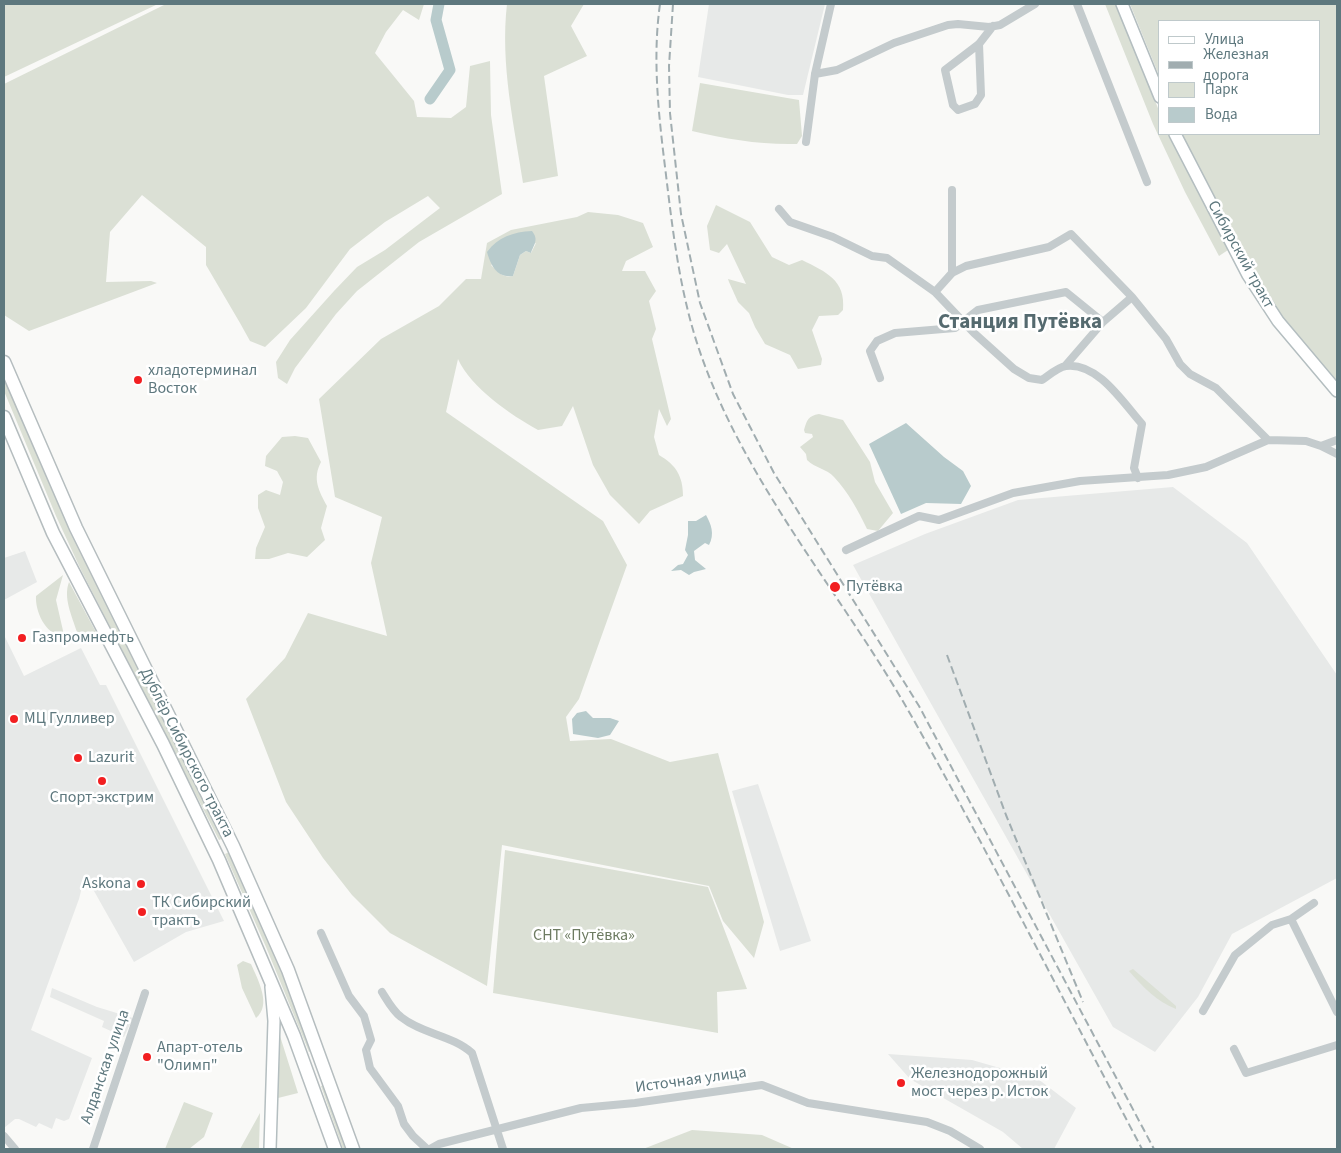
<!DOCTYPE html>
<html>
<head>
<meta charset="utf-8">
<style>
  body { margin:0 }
  #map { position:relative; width:1341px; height:1153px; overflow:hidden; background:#f9f9f7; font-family:"Source Sans 3",sans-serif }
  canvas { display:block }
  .frame { position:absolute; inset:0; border:5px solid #5e787e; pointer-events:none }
  .legend { position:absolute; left:1158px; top:20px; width:162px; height:115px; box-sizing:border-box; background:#fff; border:1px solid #bfc9cb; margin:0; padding:6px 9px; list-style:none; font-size:15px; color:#5e787e }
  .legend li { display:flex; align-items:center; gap:10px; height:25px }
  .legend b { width:25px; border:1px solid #bfc9cb }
</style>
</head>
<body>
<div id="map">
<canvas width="1341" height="1153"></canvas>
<div class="frame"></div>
<ul class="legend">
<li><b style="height:6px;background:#fff"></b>Улица</li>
<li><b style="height:6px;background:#a1adb0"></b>Железная дорога</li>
<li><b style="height:14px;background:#dbe0d5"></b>Парк</li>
<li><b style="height:14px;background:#b8cbcc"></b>Вода</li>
</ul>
</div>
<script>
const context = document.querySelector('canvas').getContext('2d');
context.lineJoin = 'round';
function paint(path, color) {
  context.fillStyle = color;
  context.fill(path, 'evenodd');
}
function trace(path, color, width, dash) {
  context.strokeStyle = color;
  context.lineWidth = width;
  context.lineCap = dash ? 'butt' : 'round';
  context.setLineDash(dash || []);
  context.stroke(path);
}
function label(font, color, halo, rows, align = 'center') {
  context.font = font + ' "Source Sans 3",sans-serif';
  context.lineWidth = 5;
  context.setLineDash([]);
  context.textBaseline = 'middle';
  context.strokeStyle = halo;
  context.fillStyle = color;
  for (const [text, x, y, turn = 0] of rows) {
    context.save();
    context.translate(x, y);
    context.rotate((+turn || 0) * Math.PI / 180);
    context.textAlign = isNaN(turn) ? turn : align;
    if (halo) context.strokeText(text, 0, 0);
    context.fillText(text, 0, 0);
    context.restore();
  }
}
paint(new Path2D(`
  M709,4H825L803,95H788L698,77Z
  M1173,487L1247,543L1337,675V878L1232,934L1198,997L1155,1052L1113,1027L853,565L925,534L1018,500Z
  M25,551L37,582L4,600V558Z
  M4,635L24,676L81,648L100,685H106L224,921L186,932L134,962L85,875L79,899L31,1030L92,1058L69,1119L64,1121L56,1118L52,1129L39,1123L36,1127L19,1119H15L4,1128Z
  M758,784L811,941L780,951L732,791Z
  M52,988L97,1007L133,1018L124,1037L102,1027L104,1021L50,997Z
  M888,1054L972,1060L1038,1079L1076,1108L1054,1149H1023L1003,1132L910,1079Z`), '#e7e9e8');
paint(new Path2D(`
  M4,4H158L4,77Z
  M166,4H424L419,20L403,10L386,32L375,53L414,101L417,117L451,118L466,107L470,66L490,61L491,115L502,194L419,242L357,291L336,314L295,368L287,384L278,378L276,362L290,340L334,291L357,267L385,250L440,208L428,196L385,222L350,249L306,308L265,347L250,341L240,323L206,265V247L142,195L110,232L106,282L151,281L157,283L29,331L4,315V84Z
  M507,4H584L571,26L587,56L544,76L558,176L523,183C514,124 500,64 507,4Z
  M1105,4H1115L1160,113V134H1169L1228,250L1219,256L1185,192L1153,124Z
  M1130,4H1337V381L1284,319L1254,272L1182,134H1320V21H1160V78Z
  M700,83L799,100L802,136L797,144C760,145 727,139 692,131Z
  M716,205L750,222L772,257L789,265L802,260C826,272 846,280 843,310L838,315L819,316L812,330L822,359L821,365L798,369L790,355L765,344L755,327L749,313L738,302L729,282L728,279L746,284L727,244L719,253L710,250L707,226Z
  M588,212L618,215L643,223L653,247L626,261L622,271H645L656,291L649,301L656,329L652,339L671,419L667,426L659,409L654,437L659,455C676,465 683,476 683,496L650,511L639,524L610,495L593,465L573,406L562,426L538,430C511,415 471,388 458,359L446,412L603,521L627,565L579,699L566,717L570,741L611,739L670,762L718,753L764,922L754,958L723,921L709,886L502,845L487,986L390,933L352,895L323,858L286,802L246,699L285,658L308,613L387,636L371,563L382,517L335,497L319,399L381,339L439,306L466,279H481L487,243L511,230L577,217ZM536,243L531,253L526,251L520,255L513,276C503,278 498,272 491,265Z
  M4,375L75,541L224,838L219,840L81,570L56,516L4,391Z
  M819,414L843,420L870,462L875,482L893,513L878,531L867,529C858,510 848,492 834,477C827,469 815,468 807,460L806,454L800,447L813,437L812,434L805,433L804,430C807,420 808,416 819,414Z
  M295,436L308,438L321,462C312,479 319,491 327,506L321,528L325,540L307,557L288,553L269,559H255L256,548L265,527L258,508V495L266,490L280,495L283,482L277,471L265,466L266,456L282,437Z
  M63,575L56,600L64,635C46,637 35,611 36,596Z
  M69,582L97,634L77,632C72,616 63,598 69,582Z
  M505,850L708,887L747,989L717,992L718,1033L493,993Z
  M231,851L273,946L314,1050L309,1052L266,947L225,854Z
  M243,961L251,964C258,980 272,1005 256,1018L242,988L237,965Z
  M1133,969L1176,1006V1009C1156,1001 1143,987 1129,971Z
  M280,1036L298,1093L278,1098Z
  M326,1084L349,1149H343L321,1086Z
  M184,1102L213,1113L204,1137L189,1149H165Z
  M260,1113L259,1149H240Z
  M692,1130L762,1135L794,1149H643Z`), '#dbe0d5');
paint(new Path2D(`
  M532,231C539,240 534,244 531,253L526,251L520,255L513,276C497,278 491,266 487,252C498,237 513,232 532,231Z
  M906,423L944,457L963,471L971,486L961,504L926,503L901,514L869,444Z
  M706,515C711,524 715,534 709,545L705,543L694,551L695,560L706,569L694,572L689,575L681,570L671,571L678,565L683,564L688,555L685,550L688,535V521H696Z
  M586,711L593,718H610L619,721L610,735L598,738L573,734L572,719L577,713Z`), '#b8cbcc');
trace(new Path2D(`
  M430,99L450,70L436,20L439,4`), '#b8cbcc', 11);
const secondary = new Path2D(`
  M1122,4L1160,97
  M1175,134L1248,275L1278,321L1337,391
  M270,1149L274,1021L271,987`);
const primary = new Path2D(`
  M4,362L76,528L233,846L288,970L353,1149
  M4,417L53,533L163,744L219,860L294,1036L335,1149`);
trace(secondary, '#b4bec0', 14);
trace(primary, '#b5bdbf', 15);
trace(new Path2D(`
  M1077,4L1147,182
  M979,44L981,95L975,104L958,110L953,105L945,70L979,44L993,26
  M815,74L837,70L894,43L948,25L958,24L989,27L1000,25L1035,4
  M806,142L815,74L831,4
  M779,209L790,222L833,237L872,256L887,258L935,292L974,333L1014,369L1029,378L1042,380C1048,376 1058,367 1066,366C1098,362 1124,404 1142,424L1134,468L1138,478
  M952,273V190
  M935,292L952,273L966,266L1049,247L1071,234L1132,297L1166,339L1180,364L1190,374L1216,388L1268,440
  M1065,366L1103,322L1132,297
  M880,378L870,351L877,341L895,333L955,328L978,310L1066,292L1103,322
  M1321,446L1337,454
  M846,550L919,516L939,520L1013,493L1080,481L1168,475L1206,467L1268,440L1306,441L1321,446L1337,440
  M1291,919L1337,1012
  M321,933L349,996L364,1016L371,1040L366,1050L370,1068L398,1106L404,1124L413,1136L427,1149
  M382,992C387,1000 393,1011 401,1017C422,1034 452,1035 472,1053L503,1149
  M1203,1011L1235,955L1272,925L1291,919L1314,903
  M1234,1049L1246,1073L1337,1045
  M4,1136L15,1149
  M93,1149L145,993
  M430,1149L439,1144L581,1108L635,1103L762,1085L808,1103L927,1122L950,1131L980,1149`), '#c4cbcd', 8);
trace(secondary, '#fff', 11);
trace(primary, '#fff', 12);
trace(new Path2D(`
  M660,4C652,61 659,118 666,175C673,233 680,293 699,349C744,483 843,595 912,717C992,859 1066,1005 1142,1149
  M673,4L669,66L670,113L681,214L700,303L733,394L774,473L919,706L1154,1149
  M947,655L1006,815L1083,1002`), '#a1adb0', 2, [8, 4]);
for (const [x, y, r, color] of [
  [138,380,5,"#f21f21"],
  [835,587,6,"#f21f21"],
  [22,638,5,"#f21f21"],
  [14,719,5,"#f21f21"],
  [78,758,5,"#f21f21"],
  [102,781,5,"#f21f21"],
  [141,884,5,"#f21f21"],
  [142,912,5,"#f21f21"],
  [147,1057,5,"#f21f21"],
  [901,1083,5,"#f21f21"]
]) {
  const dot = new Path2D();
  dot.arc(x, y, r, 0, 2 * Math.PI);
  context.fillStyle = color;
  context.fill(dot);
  trace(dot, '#fff', 2);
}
label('16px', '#5e787e', '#fff', [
  ["Сибирский тракт",1240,255,61],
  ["Дублёр Сибирского тракта",186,753,63],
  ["Алданская улица",106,1067,-71],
  ["Источная улица",691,1081,-8]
]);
label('16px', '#5e787e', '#fff', [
  ["хладотерминал",148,371],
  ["Восток",148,389],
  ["Путёвка",846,587],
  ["Газпромнефть",32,638],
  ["МЦ Гулливер",24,719],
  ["Lazurit",88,758],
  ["Спорт-экстрим",102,798,"center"],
  ["Askona",131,884,"right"],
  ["ТК Сибирский",152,903],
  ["трактъ",152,921],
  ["Апарт-отель",157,1048],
  ["\"Олимп\"",157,1066],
  ["Железнодорожный",911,1074],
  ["мост через р. Исток",911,1092]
], 'left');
label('16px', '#6d7b61', '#fff', [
  ["СНТ «Путёвка»",584,936]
]);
label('bold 21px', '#556a6f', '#fff', [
  ["Станция Путёвка",1020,323]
]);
</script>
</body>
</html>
